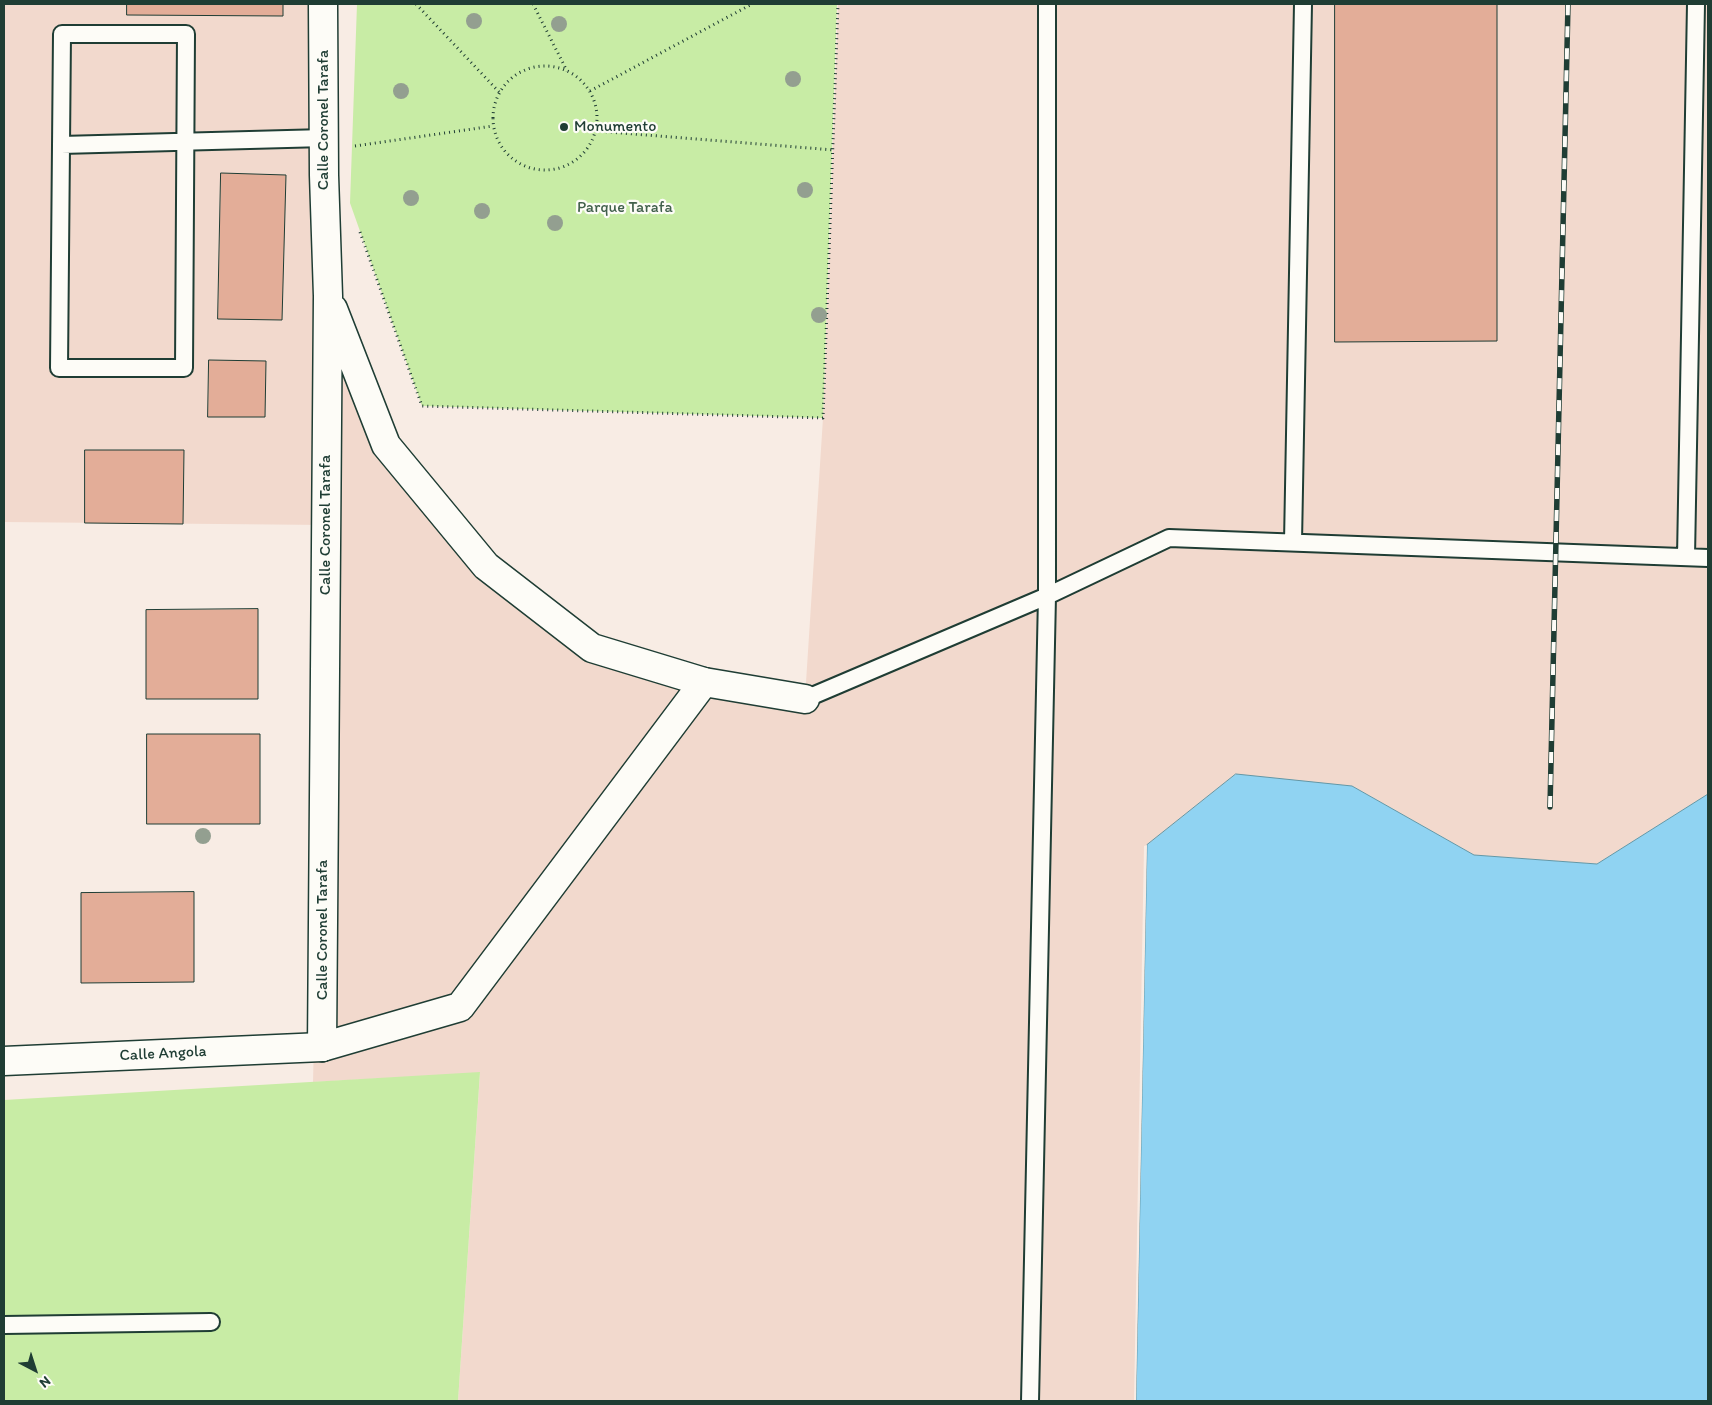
<!DOCTYPE html>
<html>
<head>
<meta charset="utf-8">
<style>
  body { margin:0 }
  #map { position:relative; width:1712px; height:1405px; overflow:hidden; background:#f8ece4; font-family:Itim,sans-serif }
  canvas { display:block }
  .frame { position:absolute; inset:0; border:5px solid #1f3d34; pointer-events:none }
  .north { position:absolute; left:10px; top:1345px; width:50px; height:50px; -webkit-text-stroke:4px #fdfcf7; paint-order:stroke; rotate:140deg; font-size:14px; font-weight:700; line-height:20px; text-align:center; color:#1f3d34 }
  .north::after { content:''; display:block; margin:auto; width:18px; height:22px; background:#1f3d34; clip-path:polygon(50% 0,100% 100%,50% 72%,0 100%) }
</style>
</head>
<body>
<div id="map">
<canvas width="1712" height="1405"></canvas>
<div class="frame"></div>
<div class="north">N</div>
</div>
<script>
const context = document.querySelector('canvas').getContext('2d');
context.lineJoin = 'round';
function paint(path, color) {
  context.fillStyle = color;
  context.fill(path, 'evenodd');
}
function trace(path, color, width, dash) {
  context.strokeStyle = color;
  context.lineWidth = width;
  context.lineCap = dash ? 'butt' : 'round';
  context.setLineDash(dash || []);
  context.stroke(path);
}
function label(font, color, halo, rows, align = 'center') {
  context.font = font + ' Itim,sans-serif';
  context.lineWidth = 4.5;
  context.setLineDash([]);
  context.textBaseline = 'middle';
  context.strokeStyle = halo;
  context.fillStyle = color;
  for (const [text, x, y, turn = 0] of rows) {
    context.save();
    context.translate(x, y);
    context.rotate((+turn || 0) * Math.PI / 180);
    context.textAlign = isNaN(turn) ? turn : align;
    if (halo) context.strokeText(text, 0, 0);
    context.fillText(text, 0, 0);
    context.restore();
  }
}
paint(new Path2D(`
  M4,4H323L326,310L386,445L486,566L592,647L805,698L823,418L838,4H1708V794L1597,864L1474,855L1352,786L1147,845L1136,1401H458L480,1073L313,1082L326,525L4,522Z`), '#f2d9cd');
paint(new Path2D(`
  M357,4H837L823,418L422,406L350,203Z
  M480,1072L458,1401H4V1100Z`), '#c8eca5');
const water = new Path2D(`
  M1236,774L1352,786L1474,855L1597,864L1708,794V1401H1136L1147,845Z`);
paint(water, '#90d3f2');
trace(water, '#6397a6', 1);
paint(new Path2D(`
  M1147,845L1136,1401H1134L1144,846Z`), '#f8ece4');
const building = new Path2D(`
  M127,4H283V16L127,15Z
  M1335,4H1497V341L1335,342Z
  M221,173L286,175L282,320L218,319Z
  M209,360L266,361L265,417H208Z
  M85,450H184L183,524L85,523Z
  M258,609V699H146V610Z
  M147,734H260V824H147Z
  M194,892V982L81,983V893Z`);
paint(building, '#e3ad98');
trace(building, '#1f3d34', 1);
const lane = new Path2D(`
  M62,34H186L184,368H59Z
  M61,145L325,138
  M1293,542L1303,4
  M1686,557L1696,4
  M805,699L1047,596L1169,538L1708,558
  M4,1325L211,1322
  M1030,1401L1047,596V4`);
const street = new Path2D(`
  M322,1047L460,1007L704,682`);
const secondary = new Path2D(`
  M333,309L386,445L486,566L592,648L704,682L805,699
  M322,1047L328,296L324,175L323,4`);
const primary = new Path2D(`
  M4,1061L322,1047`);
trace(lane, '#1f3d34', 20);
trace(street, '#1f3d34', 31);
trace(secondary, '#1f3d34', 31);
trace(primary, '#1f3d34', 31);
trace(new Path2D(`
  M416,4L500,93
  M533,4L567,71
  M493 118a52 52 0 1 1 104 0a52 52 0 1 1-104 0Z
  M590,91L752,4
  M596,131L834,150
  M355,146L493,126
  M360,232L422,406L823,418L838,4`), '#1f3d34', 3, [1, 4]);
trace(lane, '#fdfcf7', 16);
trace(street, '#fdfcf7', 28);
trace(secondary, '#fdfcf7', 28);
trace(primary, '#fdfcf7', 28);
const rail = new Path2D(`
  M1550,807L1568,4`);
trace(rail, '#1f3d34', 5.5);
trace(rail, '#fdfcf7', 4, [11]);
context.fillStyle = '#939f90';
for (const [x, y] of [
  [474,21],
  [559,24],
  [793,79],
  [401,91],
  [805,190],
  [411,198],
  [482,211],
  [555,223],
  [819,315],
  [203,836]
]) {
  context.beginPath();
  context.arc(x, y, 8, 0, 2 * Math.PI);
  context.fill();
}
for (const [x, y, r, color] of [
  [564,127,5,"#1f3d34"]
]) {
  const dot = new Path2D();
  dot.arc(x, y, r, 0, 2 * Math.PI);
  context.fillStyle = color;
  context.fill(dot);
  trace(dot, '#fdfcf7', 2);
}
label('16px', '#1f3d34', '#fdfcf7', [
  ["Calle Coronel Tarafa",324,120,-90],
  ["Calle Coronel Tarafa",326,525,-90],
  ["Calle Coronel Tarafa",323,930,-90],
  ["Calle Angola",163,1054,-3]
]);
label('16px', '#1f3d34', '#fdfcf7', [
  ["Monumento",574,127]
], 'left');
label('16px', '#41604b', '#fdfcf7', [
  ["Parque Tarafa",625,208]
]);
</script>
</body>
</html>
